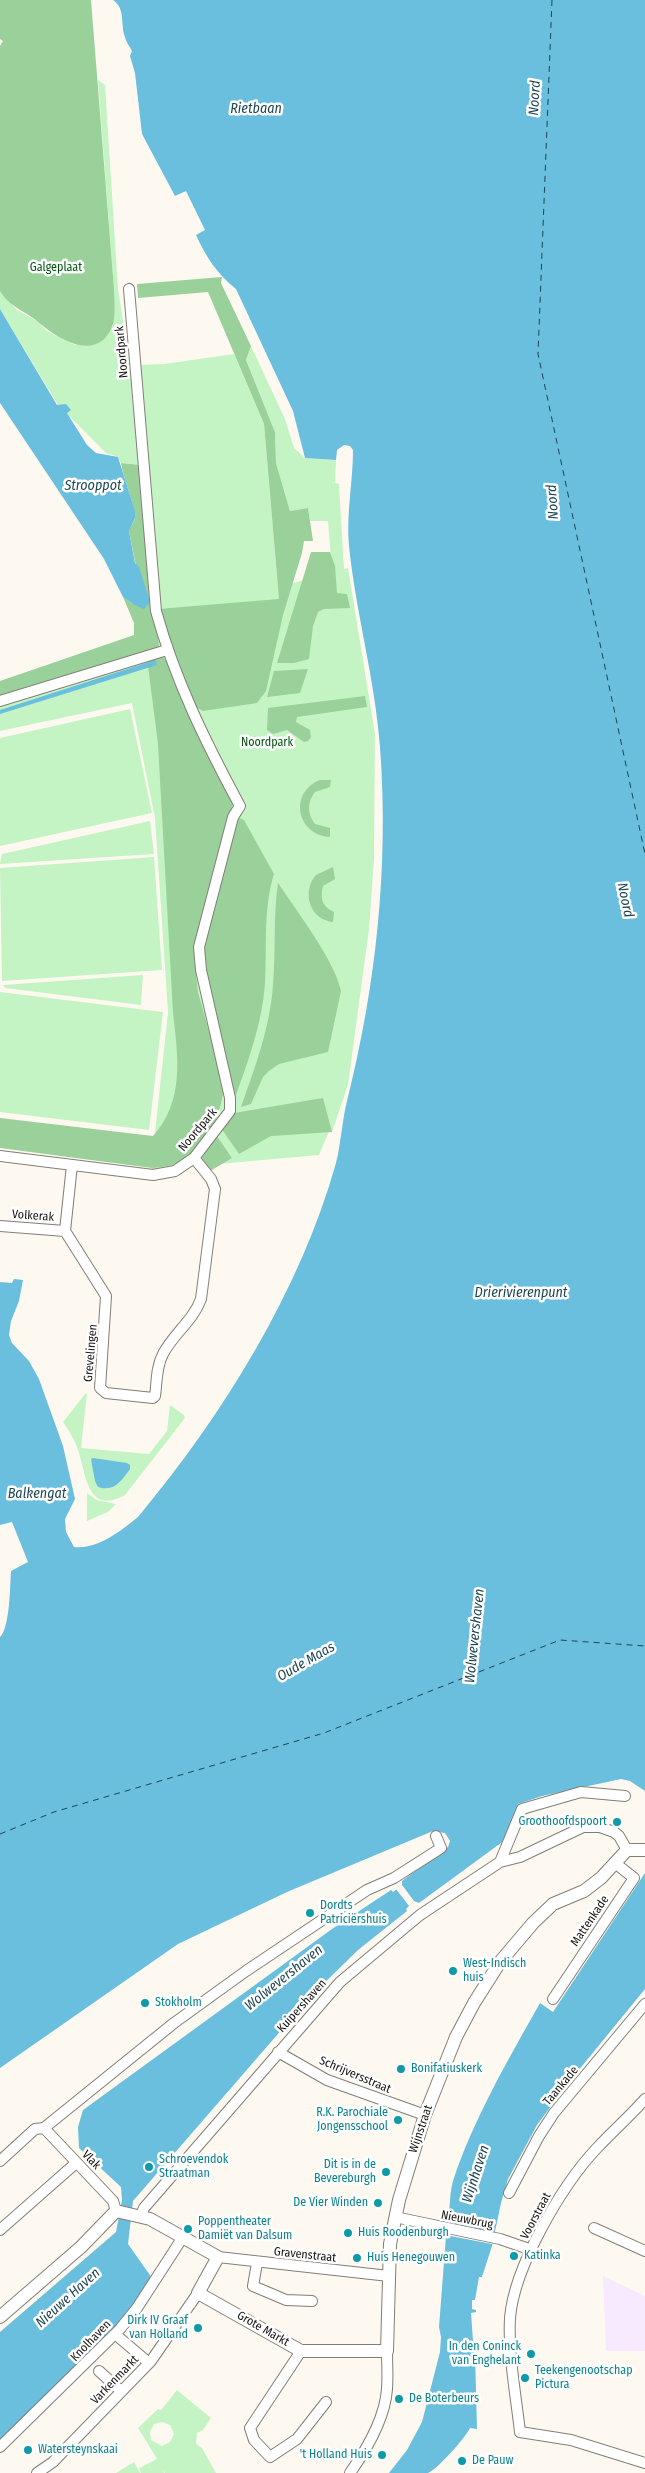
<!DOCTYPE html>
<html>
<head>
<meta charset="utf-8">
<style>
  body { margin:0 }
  canvas { display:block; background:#fef9f0 }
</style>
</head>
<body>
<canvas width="645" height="2473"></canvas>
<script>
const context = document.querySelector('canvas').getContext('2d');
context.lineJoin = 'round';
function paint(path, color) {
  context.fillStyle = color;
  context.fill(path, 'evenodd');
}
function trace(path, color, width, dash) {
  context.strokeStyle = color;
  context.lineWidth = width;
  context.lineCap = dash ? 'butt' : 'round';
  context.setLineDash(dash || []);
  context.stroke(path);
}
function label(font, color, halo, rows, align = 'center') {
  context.font = font + ' "Fira Sans Condensed",sans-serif';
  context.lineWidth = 5;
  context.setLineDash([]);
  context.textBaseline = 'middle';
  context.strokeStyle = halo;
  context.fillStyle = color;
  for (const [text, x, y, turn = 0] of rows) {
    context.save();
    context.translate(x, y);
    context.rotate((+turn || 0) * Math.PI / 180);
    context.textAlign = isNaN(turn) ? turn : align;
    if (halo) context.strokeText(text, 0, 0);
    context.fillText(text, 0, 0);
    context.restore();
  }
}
paint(new Path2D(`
  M603,2276L645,2296V2351H606Z`), '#f7eafe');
paint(new Path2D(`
  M98,80L105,85L118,289L131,372L140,465L121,463L118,457L106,453L58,405L0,309V291L17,310L37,321L47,331L75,345L113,322L114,289Z
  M251,346L285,419L294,448L305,458L336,460L335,483L339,484L344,569L348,568L375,734L374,859L369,929L348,1085L332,1132L330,1129L319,1155L151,1170L168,1012L155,818L132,703L0,731V706L138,660L137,627L212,606L158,609L137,365L164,364L234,354L264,424L278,587L335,572L331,559L328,521H310L308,508L290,511L276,463L275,432L246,360Z
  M130,709L152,813L0,846V738Z
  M150,821L154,854L0,864L2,854Z
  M154,857L162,970L2,981L0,868Z
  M143,975L141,1005L5,988L3,985Z
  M0,992L163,1012L149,1130L0,1112Z
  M85,1394H87L81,1448L149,1454L167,1431L170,1405L184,1415L185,1418L125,1495C87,1516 86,1474 78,1450C75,1440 69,1431 63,1422Z
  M87,1493L97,1500L116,1504L108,1512L87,1521Z
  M177,2390L211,2418L203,2430L197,2433L196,2444L202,2448L216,2473H165L163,2470L164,2473H141L139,2468L157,2459L138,2428L158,2409L161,2410ZM162,2422L170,2425L174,2434L170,2442L162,2446L151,2440L150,2432L154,2424Z
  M134,2462L140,2473H116Z`), '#c4f4c4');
paint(new Path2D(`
  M0,0H91L114,289C114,300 116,314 113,324C99,364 59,340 38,322C25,310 10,308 0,291V46L3,41L0,39Z
  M222,277L221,283L251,346L246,360L275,432L276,463L290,511L308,508L313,541H304L302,553L283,615L266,691L257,703L203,711L192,705L158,609L279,599L264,424L208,292L138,298L137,284Z
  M121,463L140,465L159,646L156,650L0,696V681L134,635V623L123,597L133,604L136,566L129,531C130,526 135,522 135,517C136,509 123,477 121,463Z
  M311,552H330L335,566L337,593L347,594L350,608L324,609L318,612L313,626L309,659L294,663H277Z
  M162,656L168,662L190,718L233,803L194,955L198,992L224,1087C221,1113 209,1143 186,1159C177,1165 163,1167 152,1168L0,1148V1118L153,1136C185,1100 178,1057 173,1013L158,744L147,658Z
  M308,669L300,693L267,697L274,671Z
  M365,696L367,707L297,717L296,722L310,730L311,737L308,741L304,742L287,730L273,734L267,730L268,708Z
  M320,780H331L330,787L315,792C307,802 307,814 315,824L330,828V837C297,835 288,793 320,780Z
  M239,818L244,820L274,874C263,909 267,947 265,984C262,1024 248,1061 235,1098L209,1002L203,947L235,823Z
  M333,867L335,879L323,886C320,899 322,906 334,912L333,922C310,920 301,892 316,875Z
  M278,883C296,910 335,961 341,991L328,1052L279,1064L269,1071L263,1077L251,1104L241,1107C255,1067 270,1028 273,985C276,951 273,917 278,883Z
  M323,1098L332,1132L271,1136L239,1154L221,1128L234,1113Z
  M216,1135L232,1158L210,1171L201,1160Z`), '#9ad09a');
paint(new Path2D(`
  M113,0H645V1791L630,1781L621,1779L542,1796L518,1804L505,1840L419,1903L414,1901L406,1909L407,1911L358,1950L310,1997L133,2201L128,2244L152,2278C112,2341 54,2390 0,2440V2332L116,2232L122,2200L121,2187L79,2148L78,2127L83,2110L332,1929L391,1890L393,1892L402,1885V1881L448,1847L450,1841L445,1833L433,1831L287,1892L178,1944L0,2068V1637C10,1628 10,1585 11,1571L28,1562L12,1522L0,1525V1282L12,1283L14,1279L23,1280L19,1301L11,1321L9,1335L12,1343L29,1361L39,1379L63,1446L75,1499L65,1519L66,1532L74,1547C97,1550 122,1530 138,1517C223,1415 300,1291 336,1163C341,1143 342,1121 347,1101C376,986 389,866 380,747C375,679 356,614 349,546C346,514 353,482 353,450L350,446L344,445L337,450L336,460L305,458L293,411L236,289C217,274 206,257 196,235L205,230L186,191L175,196L142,134L135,73L130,56L132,51C130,47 126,42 125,37C120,24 126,9 113,0Z
  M0,309L57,405L66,404L71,410L67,413L87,445L96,453L118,457L135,511V518L129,531L135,563L139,567L150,602L144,609L133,604L123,597L104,559L0,403Z
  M155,660L157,665L0,714V710Z
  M93,1458L127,1463L130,1465V1469C121,1481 115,1492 98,1487L95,1481L91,1459Z
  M645,1873V1989L569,2082L537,2125L508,2179L501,2203L492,2246L482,2277H479L475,2300H472V2309L476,2310V2312L471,2313L473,2341H476L479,2351H475L477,2429L470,2428C466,2437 437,2470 428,2473C417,2473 400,2473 389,2473L407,2450L422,2422L440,2352L441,2337L439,2327L447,2223L443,2222L444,2216L449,2215C450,2204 450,2191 453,2181C473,2120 508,2060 540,2003L553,2012Z`), '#69bfdd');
paint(new Path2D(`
  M402,1885L414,1901L409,1906L396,1889Z
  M447,2223L495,2232L492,2244L445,2235Z`), '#fef9f0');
trace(new Path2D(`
  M552,0L538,354L645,854
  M0,1834L54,1812L324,1733L560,1640L645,1646`), '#1e4552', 1, [6, 5]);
const minor = new Path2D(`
  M0,701L167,650
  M0,1156L153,1175L175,1171L194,1158L230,1111V1098L201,970L199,947L233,817L240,806C206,743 175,680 156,611L129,289
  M72,1165L65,1231L106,1296L100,1388L106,1393L153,1398L155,1396C157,1382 156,1367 163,1354C173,1334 193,1321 201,1299L215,1189L211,1179L194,1158
  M0,1226L65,1231
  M500,1862L522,1809L581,1792L625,1796
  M553,1999L634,1878L615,1863
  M278,2052L327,2080L425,2115
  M645,2099C630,2116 613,2131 597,2148C562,2185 514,2267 510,2318C508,2354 516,2396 520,2432L571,2440L645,2463
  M44,2128L174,2023L246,1971L367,1890L394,1878L441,1848L436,1836
  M44,2128L113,2201L116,2211
  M0,2161L35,2129L44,2128
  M509,2193L539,2136L554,2113L645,2004
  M141,2215L144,2208L340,1982L420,1915L500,1862L520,1857L583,1827H600L614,1832L619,1836L627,1850
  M395,2217L500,2239L532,2250
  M594,2228L645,2251
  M0,2230L76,2163
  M218,2257L389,2276
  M257,2263L253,2286L286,2300L312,2301
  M115,2334L149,2363
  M301,2351L250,2428L254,2440L270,2457L297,2439L326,2402
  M99,2371L121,2391
  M0,2447L120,2329L137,2308L183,2237
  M37,2473L53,2462L151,2361L198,2293
  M350,2473C367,2449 385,2419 387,2389C388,2376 387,2363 387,2351`);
const tertiary = new Path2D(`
  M0,2317L81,2247L116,2211L150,2219L218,2257L198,2293L301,2351H387L390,2244L399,2200L425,2115L456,2037L474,2003L500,1962L533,1923L553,1904L584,1891L601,1878L627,1850H645`);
trace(minor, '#837e76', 12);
trace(tertiary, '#837e76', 14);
trace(minor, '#fff', 10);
trace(tertiary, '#fff', 12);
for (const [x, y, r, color] of [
  [617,1822,5,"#0f9aa8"],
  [310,1913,5,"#0f9aa8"],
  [453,1971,5,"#0f9aa8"],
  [145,2003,5,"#0f9aa8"],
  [401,2069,5,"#0f9aa8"],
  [398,2120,5,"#0f9aa8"],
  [149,2167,5,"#0f9aa8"],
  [386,2172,5,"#0f9aa8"],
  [378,2203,5,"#0f9aa8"],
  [188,2229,5,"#0f9aa8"],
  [348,2233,5,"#0f9aa8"],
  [514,2256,5,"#0f9aa8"],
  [357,2258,5,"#0f9aa8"],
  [198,2328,5,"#0f9aa8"],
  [531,2354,5,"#0f9aa8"],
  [525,2378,5,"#0f9aa8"],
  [399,2399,5,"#0f9aa8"],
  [28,2450,5,"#0f9aa8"],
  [382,2455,5,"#0f9aa8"],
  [462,2461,5,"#0f9aa8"]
]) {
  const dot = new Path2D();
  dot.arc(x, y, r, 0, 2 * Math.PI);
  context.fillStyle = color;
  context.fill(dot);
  trace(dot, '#fff', 2);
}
label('12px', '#035612', '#fff', [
  ["Galgeplaat",56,268],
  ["Noordpark",267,743]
]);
label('12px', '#161411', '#fff', [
  ["Noordpark",122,352,-95],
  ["Noordpark",198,1130,-50],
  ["Volkerak",33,1216,4],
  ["Grevelingen",91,1353,-85],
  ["Mattenkade",590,1921,-56],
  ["Kuipershaven",302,2006,-48],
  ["Schrijversstraat",355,2075,23],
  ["Taankade",561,2086,-50],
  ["Wijnstraat",421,2129,-71],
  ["Vlak",91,2160,46],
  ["Voorstraat",536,2216,-62],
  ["Nieuwbrug",467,2220,11],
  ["Gravenstraat",305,2255,6],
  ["Grote Markt",263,2329,30],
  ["Knolhaven",91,2341,-46],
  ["Varkenmarkt",115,2380,-46]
]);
label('12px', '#0d838f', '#fff', [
  ["Groothoofdspoort",607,1822,"right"],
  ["Dordts",320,1906],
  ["Patriciërshuis",320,1920],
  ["West-Indisch",463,1964],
  ["huis",463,1978],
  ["Stokholm",155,2003],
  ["Bonifatiuskerk",411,2069],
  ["R.K. Parochiale",388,2113,"right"],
  ["Jongensschool",388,2127,"right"],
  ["Schroevendok",159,2160],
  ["Straatman",159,2174],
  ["Dit is in de",376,2165,"right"],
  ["Bevereburgh",376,2179,"right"],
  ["De Vier Winden",368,2203,"right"],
  ["Poppentheater",198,2222],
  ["Damiët van Dalsum",198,2236],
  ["Huis Roodenburgh",358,2233],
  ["Katinka",524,2256],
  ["Huis Henegouwen",367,2258],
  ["Dirk IV Graaf",188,2321,"right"],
  ["van Holland",188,2335,"right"],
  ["In den Coninck",521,2347,"right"],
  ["van Enghelant",521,2361,"right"],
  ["Teekengenootschap",535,2371],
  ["Pictura",535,2385],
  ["De Boterbeurs",409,2399],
  ["Watersteynskaai",38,2450],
  ["'t Holland Huis",372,2455,"right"],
  ["De Pauw",472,2461]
], 'left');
label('italic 14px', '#1e4552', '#fff', [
  ["Noord",535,98,-87],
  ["Rietbaan",256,109],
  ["Strooppot",93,486],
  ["Noord",553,502,-94],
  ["Noord",625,900,78],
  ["Drierivierenpunt",521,1293],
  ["Balkengat",37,1494],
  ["Wolwevershaven",475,1636,-84],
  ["Oude Maas",306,1662,-30],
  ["Wolwevershaven",284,1978,-39],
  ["Wijnhaven",476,2174,-72],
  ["Nieuwe Haven",68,2298,-42]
]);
</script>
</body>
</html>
